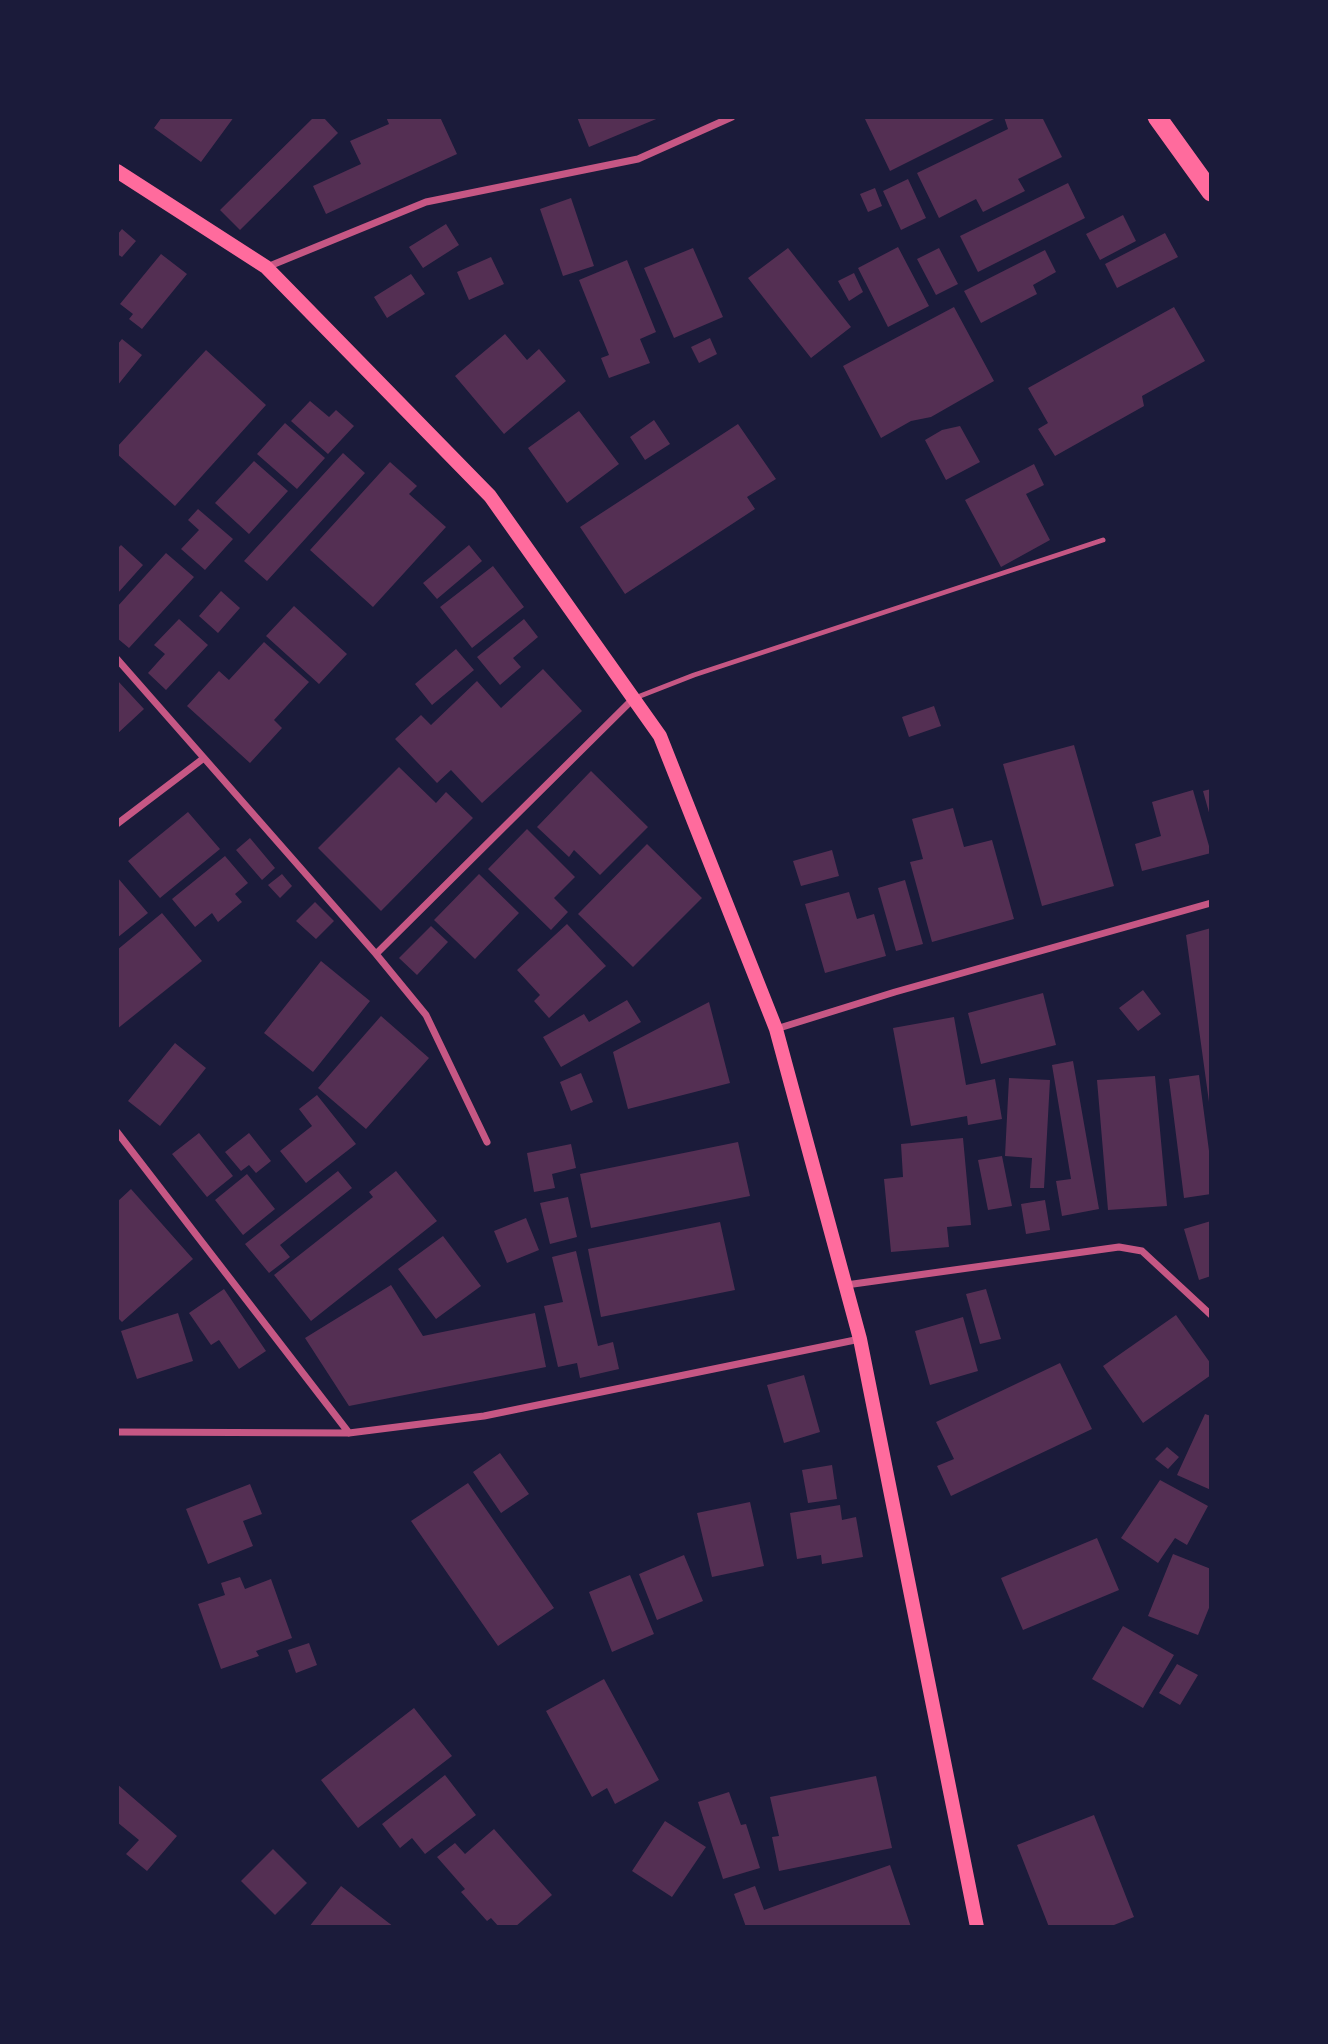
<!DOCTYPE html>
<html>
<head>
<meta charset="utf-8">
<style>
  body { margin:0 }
  #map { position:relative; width:1328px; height:2044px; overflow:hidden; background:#1b1b3a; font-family:Helvetica,sans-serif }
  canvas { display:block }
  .frame { position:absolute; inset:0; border:119px solid #1b1b3a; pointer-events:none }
</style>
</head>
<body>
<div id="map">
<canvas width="1328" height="2044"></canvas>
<div class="frame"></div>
</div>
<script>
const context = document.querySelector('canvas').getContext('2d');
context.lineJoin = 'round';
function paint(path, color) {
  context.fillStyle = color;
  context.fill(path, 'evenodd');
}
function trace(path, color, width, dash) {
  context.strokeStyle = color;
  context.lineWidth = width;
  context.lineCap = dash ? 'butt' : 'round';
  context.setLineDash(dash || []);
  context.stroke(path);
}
paint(new Path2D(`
  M162,117H234L201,162L154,128Z
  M314,117H323L338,133L240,230L220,210Z
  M386,117H440L457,154L326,214L313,186L361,164L350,141L389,124Z
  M577,117H661L589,147Z
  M864,117H998L890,171Z
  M1004,117H1042L1062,157L1018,179L1025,191L983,212L976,199L939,218L917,173L1008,129Z
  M908,179L926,218L901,230L883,191Z
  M1068,183L1085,218L978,272L960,236Z
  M875,188L882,206L868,212L860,194Z
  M571,198L594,266L563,276L540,209Z
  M1123,215L1136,241L1100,260L1086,234Z
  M446,224L459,245L423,268L409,247Z
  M122,229L136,241L122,257L117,254V235Z
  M1165,233L1178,257L1117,288L1105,264Z
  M898,247L929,306L888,327L858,268Z
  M693,248L723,317L674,338L644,268Z
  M788,248L851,327L811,358L748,278Z
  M939,248L958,284L936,295L917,259Z
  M1045,250L1056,272L1033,285L1037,294L981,323L964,291Z
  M161,254L187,274L142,329L129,319L133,314L120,304Z
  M491,257L504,284L469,300L457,272Z
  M627,260L656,332L640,339L650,363L609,378L601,358L609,355L579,280Z
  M854,273L863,292L849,301L838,281Z
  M411,274L425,294L387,318L374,297Z
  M954,307L994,381L931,417L911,421L881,438L843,366Z
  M1174,307L1205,361L1142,396L1144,406L1055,456L1038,429L1048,423L1028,388Z
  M505,334L527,360L539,349L566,381L504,434L455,376Z
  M710,338L717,354L699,363L691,347Z
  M122,339L142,355L117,386V345Z
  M206,350L266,405L175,506L117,454V447Z
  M310,401L329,417L336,410L354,426L328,454L291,421Z
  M579,411L619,464L567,503L528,448Z
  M654,420L670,444L645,460L630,437Z
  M285,423L325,458L297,489L257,454Z
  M738,424L776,479L747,497L755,509L625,594L580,527Z
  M960,426L980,462L946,480L925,440L942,430Z
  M343,453L365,473L267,581L244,561Z
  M254,461L288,491L249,534L215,503Z
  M390,462L417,486L409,494L446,527L373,607L310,550Z
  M1034,464L1044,485L1026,494L1050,540L1001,567L965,500Z
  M198,509L233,539L205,570L181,549L199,530L188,520Z
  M121,545L143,565L117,594V549Z
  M469,545L482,561L437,599L423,583Z
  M166,553L194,577L129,648L117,638V607Z
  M493,566L524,607L472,648L440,607Z
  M221,591L240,608L218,633L199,616Z
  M294,606L347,654L319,684L266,636Z
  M179,619L208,645L166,690L148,673L165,654L154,645Z
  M524,619L538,637L513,658L521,667L500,685L477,657Z
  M264,642L309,682L274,720L282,728L250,763L187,706L219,671L229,680Z
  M456,649L474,670L432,705L415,684Z
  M543,669L582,711L482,803L451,770L437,783L395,739L421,715L431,725L477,681L501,708Z
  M117,680L144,709L117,734Z
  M934,706L941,726L909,737L902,717Z
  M1074,745L1114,886L1042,906L1003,764Z
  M399,767L436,803L446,792L473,818L381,911L318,848Z
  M591,771L648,827L600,875L574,850L569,857L537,827Z
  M1211,789V815L1210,816L1203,791Z
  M1193,790L1211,853L1142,871L1135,844L1161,836L1152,802Z
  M953,808L964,847L992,840L1014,919L932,942L910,862L923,859L912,819Z
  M188,812L220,849L160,898L128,861Z
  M527,829L575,877L554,898L568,912L551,930L488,869Z
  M250,838L275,868L262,880L236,850Z
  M647,844L702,898L633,967L578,914Z
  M832,850L839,876L801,886L793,861Z
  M225,856L248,883L235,894L242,902L218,922L212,913L195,927L172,899Z
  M282,874L292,886L280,898L268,885Z
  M479,874L519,913L475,959L434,920Z
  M117,877L148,913L117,938Z
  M905,880L923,944L896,951L878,888Z
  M849,892L857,919L874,914L886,956L825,973L805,904Z
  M315,902L334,921L316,939L296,921Z
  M162,913L202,961L117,1029V950Z
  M567,924L606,966L549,1018L534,1001L540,995L517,970Z
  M431,926L448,942L417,975L399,958Z
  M1211,928V1102H1209L1186,935Z
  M321,961L370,1001L313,1072L264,1033Z
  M1143,990L1161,1014L1138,1031L1119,1008Z
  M1043,993L1056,1045L981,1064L968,1013Z
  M627,1000L641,1022L561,1067L543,1037L584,1014L589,1022Z
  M709,1002L730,1083L628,1109L613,1052Z
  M381,1016L429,1058L366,1129L318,1088Z
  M954,1017L966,1085L995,1079L1002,1119L968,1125L967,1116L911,1126L893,1028Z
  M175,1043L206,1068L160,1126L128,1101Z
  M1073,1061L1099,1209L1062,1216L1056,1181L1071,1179L1052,1065Z
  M581,1073L593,1102L571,1111L560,1082Z
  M1199,1075L1211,1166V1194L1184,1198L1169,1079Z
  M1155,1076L1167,1206L1108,1210L1097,1080Z
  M1009,1078L1050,1080L1044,1188H1030L1032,1158L1005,1156Z
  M317,1095L356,1144L306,1183L280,1151L312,1126L299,1109Z
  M199,1133L233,1176L207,1197L172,1154Z
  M249,1133L271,1161L256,1173L249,1165L241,1171L225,1152Z
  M963,1138L971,1225L947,1227L949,1247L891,1252L884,1179L903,1177L901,1144Z
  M738,1142L750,1196L591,1228L580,1174Z
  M571,1144L576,1168L552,1174L555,1188L534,1192L527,1153Z
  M1002,1156L1012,1206L988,1210L978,1160Z
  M338,1171L352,1188L280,1245L290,1257L269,1273L245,1244Z
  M396,1171L437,1221L311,1321L274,1275L373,1197L369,1192Z
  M247,1174L275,1209L243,1235L215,1200Z
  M131,1189L193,1259L122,1322L117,1317V1202Z
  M568,1197L577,1237L550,1244L540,1203Z
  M1045,1200L1050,1230L1026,1234L1021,1204Z
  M526,1218L539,1250L507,1263L494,1231Z
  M1211,1221V1276L1199,1280L1184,1229Z
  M720,1222L735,1290L601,1317L588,1249Z
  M443,1236L481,1286L436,1319L398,1269Z
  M576,1251L598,1346L613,1342L619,1369L580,1378L577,1363L558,1367L544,1306L563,1302L552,1257Z
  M391,1285L423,1336L535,1313L546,1367L349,1406L305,1338Z
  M224,1289L266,1351L239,1369L219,1340L211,1345L189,1313Z
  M986,1289L1001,1339L980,1344L966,1294Z
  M178,1313L193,1361L137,1379L121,1331Z
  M1176,1315L1211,1364V1375L1143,1423L1103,1366Z
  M963,1317L978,1371L930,1385L915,1331Z
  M1060,1363L1092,1429L951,1496L937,1466L954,1459L936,1422Z
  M804,1375L820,1432L784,1443L767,1385Z
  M1205,1414L1211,1416V1490L1177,1475Z
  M1167,1447L1179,1457L1168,1469L1155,1459Z
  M500,1453L529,1494L501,1513L473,1472Z
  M832,1465L837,1499L808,1503L802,1470Z
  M1160,1480L1208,1506L1187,1545L1175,1538L1158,1563L1121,1538Z
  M468,1483L554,1608L498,1646L411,1521Z
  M250,1484L262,1514L243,1521L253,1546L208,1564L186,1509Z
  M750,1502L764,1566L712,1577L697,1513Z
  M840,1505L842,1520L856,1517L863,1557L822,1564L821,1555L797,1559L790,1513Z
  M1097,1538L1119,1590L1023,1630L1001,1578Z
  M1173,1554L1211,1569V1603L1198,1635L1148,1616Z
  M684,1555L703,1601L657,1620L639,1574Z
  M630,1575L654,1634L612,1652L589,1592Z
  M240,1577L245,1589L271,1579L292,1638L256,1651L259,1656L221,1669L198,1604L225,1595L221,1583Z
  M1123,1626L1174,1655L1143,1708L1092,1679Z
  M309,1643L317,1665L296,1673L288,1650Z
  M1177,1664L1198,1675L1180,1705L1159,1693Z
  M604,1679L659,1780L615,1804L607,1788L592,1797L546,1711Z
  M414,1708L452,1756L358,1828L321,1780Z
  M445,1775L476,1815L425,1854L412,1838L400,1848L382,1824Z
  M876,1776L892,1848L779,1871L772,1837L779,1836L770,1797Z
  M117,1784L177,1836L147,1871L126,1854L139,1840L117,1822Z
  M729,1792L741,1825L746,1824L760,1868L723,1879L698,1802Z
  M1094,1815L1134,1917L1109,1927H1049L1017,1845Z
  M665,1821L706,1847L672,1897L632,1871Z
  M494,1829L552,1895L515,1927H499L491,1918L487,1921L461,1892L465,1889L437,1857L455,1843L465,1854Z
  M273,1849L307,1883L275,1915L241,1881Z
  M890,1865L911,1927H746L734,1894L755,1886L764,1910Z
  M341,1886L394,1927H309Z`), '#542f53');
trace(new Path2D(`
  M635,698L694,675L1103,540`), '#c65784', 5);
trace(new Path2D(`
  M267,267L426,202L638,159L732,117
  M117,659L204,758
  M117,824L204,758L376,954L633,699
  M376,954L426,1015L487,1142
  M776,1029L895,992L1211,903
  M117,1132L349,1433
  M846,1285L1119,1247L1142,1251L1211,1315
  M117,1432L349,1433L484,1416L860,1339`), '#c65784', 7);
trace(new Path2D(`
  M117,171L266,267L490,496L660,736L776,1029L860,1339L977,1927`), '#ff6b9d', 14);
trace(new Path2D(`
  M1157,117L1211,192`), '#ff6b9d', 19);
</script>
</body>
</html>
